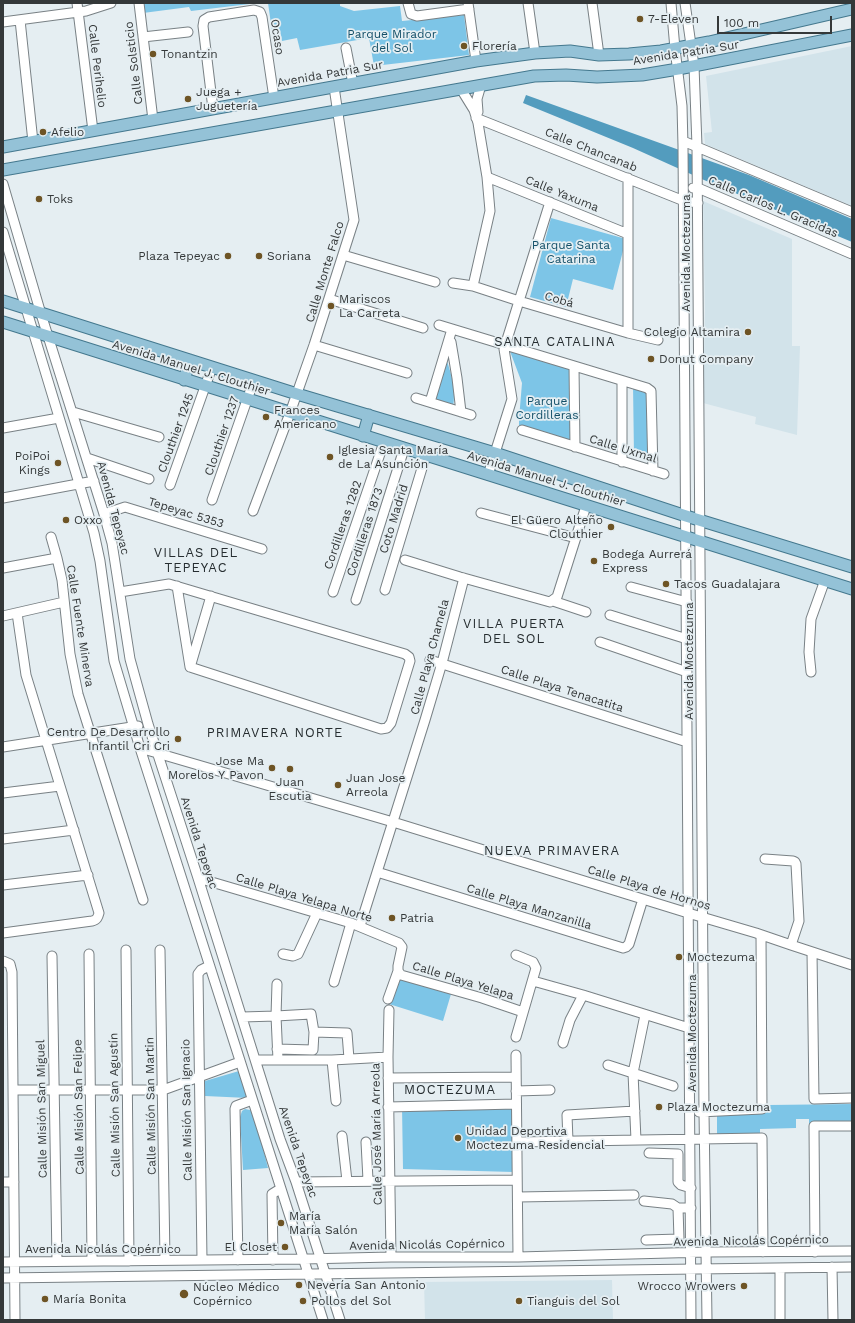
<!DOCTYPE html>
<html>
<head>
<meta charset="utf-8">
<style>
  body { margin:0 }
  #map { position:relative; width:855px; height:1323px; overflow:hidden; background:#e5eef2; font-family:"Work Sans",sans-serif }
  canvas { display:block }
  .frame { position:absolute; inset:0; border:4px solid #343839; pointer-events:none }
  .scale { position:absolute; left:717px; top:16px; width:115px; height:18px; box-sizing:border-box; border:2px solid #343839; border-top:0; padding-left:5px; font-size:12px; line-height:14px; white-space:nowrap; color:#343839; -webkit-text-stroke:3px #e5eef2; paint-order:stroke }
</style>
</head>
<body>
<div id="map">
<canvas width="855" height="1323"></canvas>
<div class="frame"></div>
<div class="scale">100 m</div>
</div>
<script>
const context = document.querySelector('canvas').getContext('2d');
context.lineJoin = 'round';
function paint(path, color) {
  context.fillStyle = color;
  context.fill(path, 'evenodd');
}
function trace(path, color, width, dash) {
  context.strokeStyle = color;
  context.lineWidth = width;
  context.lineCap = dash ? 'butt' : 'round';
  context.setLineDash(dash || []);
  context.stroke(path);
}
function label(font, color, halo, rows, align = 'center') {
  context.font = font + ' "Work Sans",sans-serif';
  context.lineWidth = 3.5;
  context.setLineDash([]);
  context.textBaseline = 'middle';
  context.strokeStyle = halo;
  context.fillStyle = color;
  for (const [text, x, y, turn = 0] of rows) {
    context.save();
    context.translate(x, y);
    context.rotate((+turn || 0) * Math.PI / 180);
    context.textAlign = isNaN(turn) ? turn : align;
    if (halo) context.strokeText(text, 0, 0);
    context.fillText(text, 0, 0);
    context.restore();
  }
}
paint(new Path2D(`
  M852,46V206L705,144L704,133L712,132L706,76Z
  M703,201L792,239V346H800L797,435L755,424L756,417L703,403L705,311Z
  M612,1280L613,1320H425L424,1282Z`), '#d2e3ea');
paint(new Path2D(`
  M142,3H258L191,11L189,7L143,13Z
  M268,3H340V6L354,11L400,6L402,21L464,15L469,55L374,66L369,38L300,50L297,38L282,41L280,30L272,31Z
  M551,218L626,239L613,290L573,279L566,307L530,297Z
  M508,346L574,366L575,447L519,428V419L522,383Z
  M447,361C452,376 456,391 453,407L433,401Z
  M633,384L651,391L653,461L634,456Z
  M397,978L451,994L443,1021L389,1004Z
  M239,1071L248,1098L205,1096V1081Z
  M513,1104L514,1172L403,1169L402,1106Z
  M852,1104V1125H809V1119H796V1128L760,1129V1135H717V1114L769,1112V1105Z
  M245,1109L250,1110L254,1112L268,1168L243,1170L240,1117L242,1111Z`), '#7dc5e7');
paint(new Path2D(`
  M526,95L749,175L852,219V242L704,180L633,148L523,103Z`), '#539cbe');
const minor = new Path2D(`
  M77,3L93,131
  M139,3L153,120
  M408,3L411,14L417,16L469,9
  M468,3L476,61
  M528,3L535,53
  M592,3L599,55
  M671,3L675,49L682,106L683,146L691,1320
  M685,3L694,66L697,146L704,1112L707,1320
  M20,20L33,142
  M3,22L86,11L111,3
  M143,37L188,32
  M346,48L353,84
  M461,89L474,110L478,123L487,177L490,211L473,286
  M213,109L203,26L204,20L209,17L254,10L260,12L262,17L274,98
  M478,112L477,99L481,85
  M476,118L684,201L698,203
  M683,141L852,212
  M487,177L628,234
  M628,178V333
  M3,184L41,314L104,514L112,543L130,659L148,724L198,878L280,1139L296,1182L340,1320
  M693,188H698L852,254
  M3,232L94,533L100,561L114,661L140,748L323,1320
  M343,255L435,282
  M453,283L473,286L519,301L628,333L658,340
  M329,299L423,328
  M439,325L647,388L651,391L653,471
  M451,342L457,378L461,412
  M314,345L407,373
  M574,366L575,447
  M622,381V462
  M416,398L471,415
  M430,402L452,329
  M73,412L159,437
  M3,428L59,418
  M522,430L664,474
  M87,458L149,479
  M488,475L512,399L504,349L550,202
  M170,485L212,367
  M3,498L94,481
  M212,500L254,380
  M253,511L290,413L314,345L354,220L334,87
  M481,513L576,538
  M104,514L125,507L262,549
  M51,537L57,558L62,580L70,654L78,694L143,900
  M405,560L460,577L550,602L557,597L586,506
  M3,568L57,558
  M177,586L190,667
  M631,587L687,602
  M385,590L426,455
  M120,592L169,584L405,654L409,657L410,661L391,723L387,728L381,729L190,667
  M333,592L384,442
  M356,600L404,449
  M553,601L586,612
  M610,615L687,639
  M3,616L64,602
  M600,642L687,672
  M430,660L687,742
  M191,664L211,596
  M811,672L809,652L811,619L825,580
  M3,747L138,726
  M140,748L393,822L688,913L756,933L791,945L852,965
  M3,793L60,786
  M3,839L74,830
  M765,859L793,861L795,862L796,864L799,921L791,945
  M377,872L623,948L626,947L629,944L643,899
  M198,878L351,923L399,943L402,947L398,966V971L388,999
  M3,885L88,875
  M360,926L425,720L442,663L464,578
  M3,933L92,921C97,920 98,917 99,913L26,675L17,613
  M126,950L129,1261
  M160,950L165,1260
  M812,952L814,1099L852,1098
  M89,954L92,1261
  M283,954L293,956L298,954L317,913
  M516,955L533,962L536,968L516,1037
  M52,956L57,1261
  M3,961L10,964L12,972L15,1320
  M398,971L401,975L482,998L523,1012
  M533,981L583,995L689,1028
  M334,982L351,923
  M389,1010L388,1057L391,1257
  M242,1017L276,1016L277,984
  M563,1043L570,1020L583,995
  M277,1049L313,1050L314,1032
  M516,1055L518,1257
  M256,1060H332L388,1057
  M278,1060L276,1016L311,1014L314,1032L347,1033L349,1059
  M332,1060L336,1101
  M608,1065L673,1086
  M388,1078L516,1077
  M13,1090H163L240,1062
  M516,1091L550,1090
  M388,1107L516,1104
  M699,1112L762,1109L761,935
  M342,1136L347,1181
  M636,1140L633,1073L645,1015
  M568,1141L567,1115L635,1111
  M366,1142L368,1180
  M517,1142L762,1138L763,1252
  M649,1153L678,1154V1182L681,1185L691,1188
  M3,1182H14
  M296,1182L517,1180
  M518,1197L634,1195
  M644,1201L672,1204L678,1208
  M646,1240L679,1239L678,1208H691
  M815,1252L814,1126H852
  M202,1260L198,974L201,970L209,966
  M238,1260L235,1109L236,1106L252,1100
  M273,1260L272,1194L280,1189
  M3,1262L304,1259L391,1257H518L707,1252L852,1251
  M832,1267L833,1320
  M780,1268V1320
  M3,1278L852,1267`);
const major = new Path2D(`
  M3,147L476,61L535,53L570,51L599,55L629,54L661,51L709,42L852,9
  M3,170L534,76L566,75L597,77L642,75L678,69L852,35
  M3,301L297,394L495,453L686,516L852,567
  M3,322L852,589
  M184,380L190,360
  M363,436L369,415`);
trace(minor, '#798185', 11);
trace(major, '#44788e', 13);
trace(minor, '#fff', 9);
trace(major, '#94c2d7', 11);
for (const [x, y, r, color] of [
  [640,19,4,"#6e5425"],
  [464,46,4,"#6e5425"],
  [153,54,4,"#6e5425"],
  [188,99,4,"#6e5425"],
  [43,132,4,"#6e5425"],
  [39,199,4,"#6e5425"],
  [228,256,4,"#6e5425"],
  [259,256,4,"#6e5425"],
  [331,306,4,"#6e5425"],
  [748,332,4,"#6e5425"],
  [651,359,4,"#6e5425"],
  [266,417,4,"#6e5425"],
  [330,457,4,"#6e5425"],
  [58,463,4,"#6e5425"],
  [66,520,4,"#6e5425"],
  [611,527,4,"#6e5425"],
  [594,561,4,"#6e5425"],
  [666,584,4,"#6e5425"],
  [178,739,4,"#6e5425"],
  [272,768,4,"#6e5425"],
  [290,769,4,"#6e5425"],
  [338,785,4,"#6e5425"],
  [392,918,4,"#6e5425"],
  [679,957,4,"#6e5425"],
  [659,1107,4,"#6e5425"],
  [458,1138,4,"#6e5425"],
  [281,1223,4,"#6e5425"],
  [285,1247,4,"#6e5425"],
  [299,1285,4,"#6e5425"],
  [744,1286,4,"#6e5425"],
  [184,1294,5,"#6e5425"],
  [45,1299,4,"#6e5425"],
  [303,1301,4,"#6e5425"],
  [519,1301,4,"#6e5425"]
]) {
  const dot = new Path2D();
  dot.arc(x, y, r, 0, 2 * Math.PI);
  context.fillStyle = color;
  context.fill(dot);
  trace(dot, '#e5eef2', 1.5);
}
label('12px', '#343839', '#e5eef2', [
  ["7-Eleven",648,19],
  ["Florería",472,46],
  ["Tonantzin",161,54],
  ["Juega +",196,92],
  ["Juguetería",196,106],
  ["Afelio",51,132],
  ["Toks",47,199],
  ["Plaza Tepeyac",220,256,"right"],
  ["Soriana",267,256],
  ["Mariscos",339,299],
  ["La Carreta",339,313],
  ["Colegio Altamira",740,332,"right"],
  ["Donut Company",659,359],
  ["Frances",274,410],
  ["Americano",274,424],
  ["Iglesia Santa María",338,450],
  ["de La Asunción",338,464],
  ["PoiPoi",50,456,"right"],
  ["Kings",50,470,"right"],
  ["Oxxo",74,520],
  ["El Güero Alteño",603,520,"right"],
  ["Clouthier",603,534,"right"],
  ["Bodega Aurrerá",602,554],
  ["Express",602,568],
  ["Tacos Guadalajara",674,584],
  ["Centro De Desarrollo",170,732,"right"],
  ["Infantil Cri Cri",170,746,"right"],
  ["Jose Ma",264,761,"right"],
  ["Morelos Y Pavon",264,775,"right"],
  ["Juan Jose",346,778],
  ["Arreola",346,792],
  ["Juan",290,782,"center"],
  ["Escutia",290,796,"center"],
  ["Patria",400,918],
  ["Moctezuma",687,957],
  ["Plaza Moctezuma",667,1107],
  ["Unidad Deportiva",466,1131],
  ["Moctezuma Residencial",466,1145],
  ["María",289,1216],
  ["María Salón",289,1230],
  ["El Closet",277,1247,"right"],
  ["Nevería San Antonio",307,1285],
  ["Wrocco Wrowers",736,1286,"right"],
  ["Núcleo Médico",193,1287],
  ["Copérnico",193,1301],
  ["María Bonita",53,1299],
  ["Pollos del Sol",311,1301],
  ["Tianguis del Sol",527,1301]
], 'left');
label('12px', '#145069', '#e5eef2', [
  ["Parque Mirador",392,34],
  ["del Sol",392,48],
  ["Parque Santa",571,245],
  ["Catarina",571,259],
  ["Parque",547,401],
  ["Cordilleras",547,415]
]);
label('12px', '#343839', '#e5eef2', [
  ["Ocaso",277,37,81],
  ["Avenida Patria Sur",686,53,-9],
  ["Calle Solsticio",134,63,-97],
  ["Calle Perihelio",97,66,83],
  ["Avenida Patria Sur",330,74,-10],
  ["Calle Chancanab",591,150,22],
  ["Calle Yaxuma",562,194,22],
  ["Calle Carlos L. Gracidas",773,207,23],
  ["Avenida Moctezuma",686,253,-90],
  ["Calle Monte Falco",325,272,-73],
  ["Cobá",559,300,16],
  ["Avenida Manuel J. Clouthier",191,368,17],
  ["Clouthier 1245",176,433,-70],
  ["Clouthier 1237",222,436,-71],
  ["Calle Uxmal",623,449,17],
  ["Avenida Manuel J. Clouthier",546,479,17],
  ["Avenida Tepeyac",113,508,75],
  ["Tepeyac 5353",186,513,17],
  ["Coto Madrid",394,519,-73],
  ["Cordilleras 1282",343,525,-71],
  ["Cordilleras 1873",365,532,-72],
  ["Calle Fuente Minerva",80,626,81],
  ["Calle Playa Chamela",430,657,-75],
  ["Avenida Moctezuma",689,661,-90],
  ["Calle Playa Tenacatita",562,689,18],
  ["Avenida Tepeyac",199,843,72],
  ["Calle Playa de Hornos",649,888,17],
  ["Calle Playa Yelapa Norte",304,898,17],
  ["Calle Playa Manzanilla",529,907,17],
  ["Calle Playa Yelapa",463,981,17],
  ["Avenida Moctezuma",692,1033,-90],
  ["Calle Misión San Agustín",115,1105,-91],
  ["Calle Misión San Martin",151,1106,-91],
  ["Calle Misión San Felipe",79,1107,-91],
  ["Calle Misión San Miguel",42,1109,-91],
  ["Calle Misión San Ignacio",187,1110,-91],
  ["Calle José María Arreola",377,1134,-91],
  ["Avenida Tepeyac",298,1152,71],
  ["Avenida Nicolás Copérnico",751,1241,-1],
  ["Avenida Nicolás Copérnico",427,1245,-1],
  ["Avenida Nicolás Copérnico",103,1249]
]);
context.letterSpacing = '1px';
label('13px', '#262d30', '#e5eef2', [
  ["SANTA CATALINA",555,342],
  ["VILLAS DEL",196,553],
  ["TEPEYAC",196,568],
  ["VILLA PUERTA",514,624],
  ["DEL SOL",514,639],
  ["PRIMAVERA NORTE",275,733],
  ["NUEVA PRIMAVERA",552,851],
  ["MOCTEZUMA",450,1090]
]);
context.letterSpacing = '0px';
</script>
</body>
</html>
